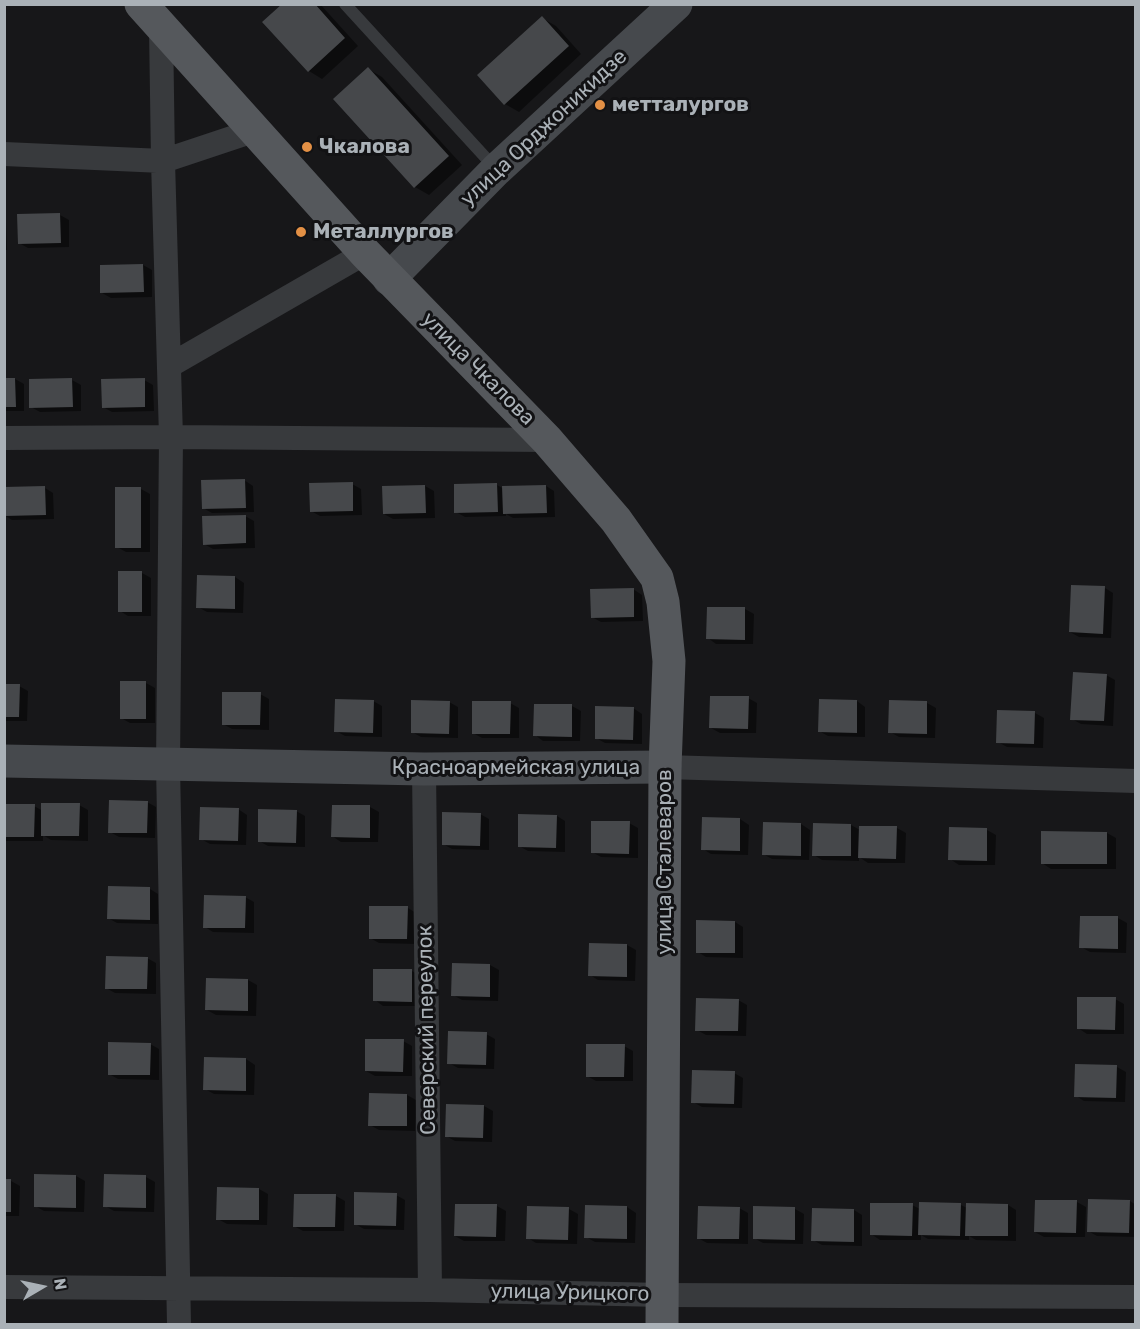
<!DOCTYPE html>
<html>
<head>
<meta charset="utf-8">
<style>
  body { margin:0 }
  #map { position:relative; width:1140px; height:1329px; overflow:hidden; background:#171719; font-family:Rubik,sans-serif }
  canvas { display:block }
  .frame { position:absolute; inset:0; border:6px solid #aab1b7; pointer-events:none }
  .north { position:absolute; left:12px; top:1257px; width:60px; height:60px; -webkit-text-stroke:4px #121214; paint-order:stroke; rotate:81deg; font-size:16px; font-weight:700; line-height:24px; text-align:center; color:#aab1b7 }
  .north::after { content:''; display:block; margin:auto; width:21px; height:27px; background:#aab1b7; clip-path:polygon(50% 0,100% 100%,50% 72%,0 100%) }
</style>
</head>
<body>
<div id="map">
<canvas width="1140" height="1329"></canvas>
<div class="frame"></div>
<div class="north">N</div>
</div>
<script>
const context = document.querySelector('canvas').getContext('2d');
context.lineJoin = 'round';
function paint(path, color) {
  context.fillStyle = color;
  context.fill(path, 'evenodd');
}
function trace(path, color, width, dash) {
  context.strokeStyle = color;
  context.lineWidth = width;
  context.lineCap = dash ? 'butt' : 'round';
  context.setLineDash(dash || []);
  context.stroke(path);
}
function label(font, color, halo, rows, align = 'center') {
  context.font = font + ' Rubik,sans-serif';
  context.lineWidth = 6;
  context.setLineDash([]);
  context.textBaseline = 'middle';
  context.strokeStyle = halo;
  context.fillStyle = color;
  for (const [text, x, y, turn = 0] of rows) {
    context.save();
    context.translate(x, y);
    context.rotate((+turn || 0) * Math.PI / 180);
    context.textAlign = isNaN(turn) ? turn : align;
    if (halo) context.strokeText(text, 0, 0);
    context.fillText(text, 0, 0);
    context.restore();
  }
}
paint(new Path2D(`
  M284,4H320L358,46L322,79L309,71Z
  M542,18L556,26L581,54L519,112L505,104Z
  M368,69L382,77L462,165L429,195L415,187Z
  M19,215H60L69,220V247L28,248L19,243Z
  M4,222L6,223L7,250H4Z
  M143,265L152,270V297L111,298L102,293Z
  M15,379L24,384V411H4V380Z
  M72,380L81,385V411L40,412L31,407Z
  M144,380L153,385L154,411L112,412L103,407Z
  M244,480L253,486L254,512L212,513L203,508Z
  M352,484L361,489L362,515L320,516L311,511Z
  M497,485L504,489L546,486L554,491L555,517L513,518L506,514V516L465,517L456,512Z
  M425,486L434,491L435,518L393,519L384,514Z
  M45,488L53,493L54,519L12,520L4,515Z
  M141,489L150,494V552H126L117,547Z
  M245,516L254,521L255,548L213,549L204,544Z
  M142,573L151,578V616H128L120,611Z
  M235,577L244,583L243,613L207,612L198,607Z
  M1105,588L1113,593L1111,638L1079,637L1070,632Z
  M633,589L642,595L643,621L601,622L592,617Z
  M708,608L745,609L754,614L753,644H716L708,638Z
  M1106,675L1115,680L1113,726L1081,724L1072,719Z
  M122,683H146L155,688V723H130L121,718Z
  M4,686H19L28,691L27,721H4Z
  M260,694L269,699V730L232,729L223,724Z
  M748,698L757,703L756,733H720L711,728Z
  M373,701L382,706V737L345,736L336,731Z
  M857,701L865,707V737L828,736L819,731Z
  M449,702L458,707V738L421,737L412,732Z
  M510,703L519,708V738H482L473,733Z
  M927,703L936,708L935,738L899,737L890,732Z
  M572,706L581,711L580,741H543L535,735Z
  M633,708L642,714V744L605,743L596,738Z
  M1035,713L1044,718L1043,748L1007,747L998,742Z
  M147,802L156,807L155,838L119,837L110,832Z
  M4,805L34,806L43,811L79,805L88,810V841L51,840L43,835V841H6Z
  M370,807L379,812L378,842H341L332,836Z
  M238,809L247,815L246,845L210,844L201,839Z
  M296,811L305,816V847L268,846L259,841Z
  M480,814L489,819V850L452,849L443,844Z
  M557,816L565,821V852L528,851L519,846Z
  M740,819L749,825L748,855L711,854L703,849Z
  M629,823L638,828V858L601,857L592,852Z
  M801,824L810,830L809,860L772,859L763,854Z
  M851,825L860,830L897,828L906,833L905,863H868L859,857V861L822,860L814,855Z
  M987,830L996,835L995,865H959L950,859Z
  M1043,833H1107L1116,838V869H1051L1042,863Z
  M150,889L158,894V924L117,923L108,918Z
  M245,897L254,902V933L213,932L205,927Z
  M408,908L416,913V944L379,943L370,938Z
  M1081,917L1118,918L1127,923L1126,953L1090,952L1081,947Z
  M735,922L743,927V958L706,957L698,952Z
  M590,945H627L636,950L635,981L598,980L590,975Z
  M147,958L156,963V994L115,993L106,988Z
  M490,965L499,970L498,1001L462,1000L453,995Z
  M412,971L420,976V1006H383L375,1000Z
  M207,979L248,980L257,985L256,1016L216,1015L207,1010Z
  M1115,999L1124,1004V1034H1087L1078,1028Z
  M738,1000L747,1005L746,1036L706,1035L697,1030Z
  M486,1034L495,1039L494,1069L458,1068L449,1063Z
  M403,1041L412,1046V1076H375L366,1071Z
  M150,1044L159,1049V1080L118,1079L109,1074Z
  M624,1046L633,1051V1081H596L587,1076Z
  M246,1059L255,1065L254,1095L214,1094L205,1089Z
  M1117,1067L1126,1072L1125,1102L1084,1101L1076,1096Z
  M734,1073L743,1078L742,1108L702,1107L693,1102Z
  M407,1095L416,1100L415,1131L379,1130L370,1125Z
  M484,1106L493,1111L492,1142L455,1141L446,1136Z
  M76,1176L85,1181L84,1212L44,1211L35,1206Z
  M146,1177L155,1182L154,1212L114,1211L105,1206Z
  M4,1181H11L20,1186L19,1216H4Z
  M259,1189L268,1194L267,1225L227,1224L218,1219Z
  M396,1195L405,1200L404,1230L364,1229L355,1224Z
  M336,1196L345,1201L344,1231H303L294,1226Z
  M1130,1201L1136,1205V1237L1097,1236L1088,1231Z
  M1077,1202L1086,1207L1085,1237H1044L1035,1232Z
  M912,1205L920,1209L961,1205L967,1208L1008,1205L1016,1210V1241L976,1240L969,1236V1240L928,1239L921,1235V1240H880L871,1234Z
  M497,1206L506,1211L505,1241H464L455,1236Z
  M627,1207L636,1213L635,1243L595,1242L586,1237Z
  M739,1208L748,1213V1244L707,1243L698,1238Z
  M569,1209L578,1214L577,1244L536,1243L528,1238Z
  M795,1209L804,1214L803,1244L763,1243L754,1238Z
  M854,1210L862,1215V1246L822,1245L813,1240Z`), '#0007');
paint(new Path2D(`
  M282,4H315L345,38L308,72L262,22Z
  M542,16L569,46L504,105L477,75Z
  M368,67L449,156L414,188L333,99Z
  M60,213L61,243L18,244L17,214Z
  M143,264L144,292L100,293V265Z
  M4,378H15L16,407H4Z
  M72,378L73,407L29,408V379Z
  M145,378V407L102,408L101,379Z
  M245,479L246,508L202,509L201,480Z
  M353,482V511L310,512L309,483Z
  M497,483L498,512L454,513V484Z
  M425,485L426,513L383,514L382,486Z
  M546,485L547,513L503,514L502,486Z
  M45,486L46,515L4,516V487Z
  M115,487H141V548H115Z
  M246,515V543L203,545L202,516Z
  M118,571H142V612H118Z
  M197,575L235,576V609L196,608Z
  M1071,585L1105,586L1103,634L1069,632Z
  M634,588V617L591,618L590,589Z
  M707,607H745V640L706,639Z
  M1073,672L1107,674L1104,721L1070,720Z
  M120,681H146V719H120Z
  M4,684H20L19,717H4Z
  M222,692H261L260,725H222Z
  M710,696H749L748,729L709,728Z
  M335,699L374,700L373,733L334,732Z
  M819,699L857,700V733L818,732Z
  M411,700L450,701L449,734L411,733Z
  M889,700L927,701V734L888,733Z
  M472,701H511L510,734H472Z
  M534,704H572V737L533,736Z
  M595,706L634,707L633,740L595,739Z
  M997,710L1035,711L1034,744L996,743Z
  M109,800L148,801L147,833H108Z
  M41,803H80L79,836H41Z
  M4,804H35L34,837H4Z
  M332,805H370V838L331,837Z
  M200,807L239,808L238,841L199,840Z
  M258,809L297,810L296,843L258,842Z
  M442,812L481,813L480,846L442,845Z
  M518,814L557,815L556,848L518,847Z
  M702,817L740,818V851L701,850Z
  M591,821H630L629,854L591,853Z
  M763,822L801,823V856L762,855Z
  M813,823L851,824V856H812Z
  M859,826H897L896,859L858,858Z
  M949,827L987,828V861L948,860Z
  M1041,831L1107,832V864H1041Z
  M108,886L150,887V920L107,919Z
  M204,895L246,896L245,928H203Z
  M369,906H408L407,939H369Z
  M1080,916H1118V949L1079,948Z
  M696,920L735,921V953H696Z
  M589,943L627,944V977L588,976Z
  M106,956L148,957L147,989H105Z
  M452,963L490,964V997L451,996Z
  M373,969H412V1002L373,1001Z
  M206,978L248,979V1011L205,1010Z
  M1077,997H1116L1115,1030L1077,1029Z
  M696,998L739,999L738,1031H695Z
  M448,1031L487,1032L486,1065L447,1064Z
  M365,1039H404L403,1072L365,1071Z
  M108,1042L151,1043L150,1075H108Z
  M586,1044H625L624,1077H586Z
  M204,1057L246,1058V1091L203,1090Z
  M1075,1064L1117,1065L1116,1098L1074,1097Z
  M692,1070L735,1071L734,1104L691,1103Z
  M369,1093L407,1094V1126H368Z
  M446,1104L484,1105L483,1138L445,1137Z
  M34,1174L76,1175V1208L34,1207Z
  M104,1174L146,1175V1208L103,1207Z
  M4,1179H11V1212H4Z
  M217,1187L259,1188V1220H216Z
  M354,1192L397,1193L396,1226L354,1225Z
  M294,1194H336L335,1227H293Z
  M1088,1199L1130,1200L1129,1233L1087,1232Z
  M1035,1200H1077L1076,1233L1034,1232Z
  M919,1202L961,1203L960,1236L918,1235Z
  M870,1203H913L912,1236L870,1235Z
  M966,1203L1008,1204V1236H965Z
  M455,1204H497L496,1237L454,1236Z
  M585,1205L627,1206V1239L584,1238Z
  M527,1206L569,1207L568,1240L526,1239Z
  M698,1206L740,1207L739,1239H697Z
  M753,1206L795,1207V1240L753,1239Z
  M812,1208L854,1209V1242L811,1241Z`), '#46484b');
trace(new Path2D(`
  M345,4L496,169`), '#383a3d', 12);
trace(new Path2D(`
  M161,27L163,161L171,437L168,766L179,1324
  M4,154L163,161L253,131
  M169,366L365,253
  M4,438L171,437L547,440
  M665,767L1136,781
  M424,769L430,1290
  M4,1287L430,1290L663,1295L1136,1297`), '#383a3d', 24);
trace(new Path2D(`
  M389,279L496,170L676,4
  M4,761L424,769L665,767`), '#46494d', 33);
trace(new Path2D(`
  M141,4L365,253L547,440L616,520L657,578L663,602L669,661L665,767L662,1324`), '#55585c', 33);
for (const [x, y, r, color] of [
  [600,105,6,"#e39045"],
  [307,147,6,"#e39045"],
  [301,232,6,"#e39045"]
]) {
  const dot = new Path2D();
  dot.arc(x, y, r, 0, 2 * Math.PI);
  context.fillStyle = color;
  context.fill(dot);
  trace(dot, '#121214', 2);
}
label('bold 21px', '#aab1b7', '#121214', [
  ["метталургов",612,105],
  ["Чкалова",319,147],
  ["Металлургов",313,232]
], 'left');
label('21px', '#aab1b7', '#121214', [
  ["улица Орджоникидзе",544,128,-43],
  ["улица Чкалова",478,369,45],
  ["Красноармейская улица",516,768],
  ["улица Сталеваров",665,862,-90],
  ["Северский переулок",427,1030,-91],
  ["улица Урицкого",570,1293,1]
]);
</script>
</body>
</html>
